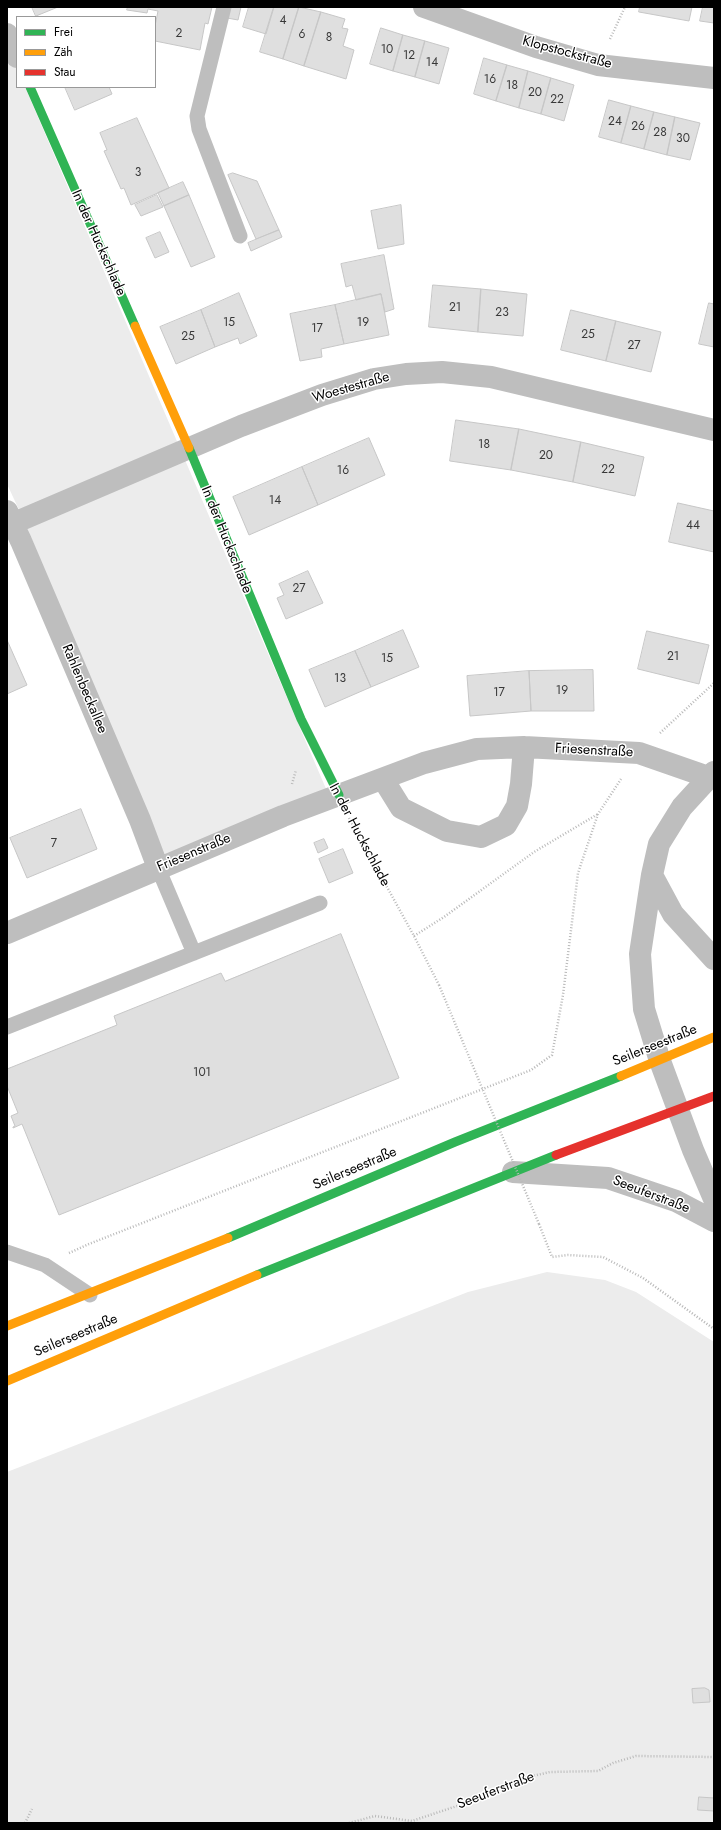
<!DOCTYPE html>
<html>
<head>
<meta charset="utf-8">
<style>
  body { margin:0 }
  #map { position:relative; width:721px; height:1830px; overflow:hidden; background:#fff; font-family:Jost,sans-serif }
  canvas { display:block }
  .frame { position:absolute; inset:0; border:8px solid #000; pointer-events:none }
  .legend { position:absolute; left:16px; top:16px; width:140px; height:72px; box-sizing:border-box; background:#fff; border:1px solid #999; margin:0; padding:5px 7px; list-style:none; font-size:12px; color:#000 }
  .legend li { display:flex; align-items:center; gap:8px; height:20px }
  .legend b { width:20px; border:1px solid #999 }
</style>
</head>
<body>
<div id="map">
<canvas width="721" height="1830"></canvas>
<div class="frame"></div>
<ul class="legend">
<li><b style="height:5px;background:#30b455"></b>Frei</li>
<li><b style="height:5px;background:#ff9f0a"></b>Zäh</li>
<li><b style="height:5px;background:#e5322d"></b>Stau</li>
</ul>
</div>
<script>
const context = document.querySelector('canvas').getContext('2d');
context.lineJoin = 'round';
function paint(path, color) {
  context.fillStyle = color;
  context.fill(path, 'evenodd');
}
function trace(path, color, width, dash) {
  context.strokeStyle = color;
  context.lineWidth = width;
  context.lineCap = dash ? 'butt' : 'round';
  context.setLineDash(dash || []);
  context.stroke(path);
}
function label(font, color, halo, rows, align = 'center') {
  context.font = font + ' Jost,sans-serif';
  context.lineWidth = 3;
  context.setLineDash([]);
  context.textBaseline = 'middle';
  context.strokeStyle = halo;
  context.fillStyle = color;
  for (const [text, x, y, turn = 0] of rows) {
    context.save();
    context.translate(x, y);
    context.rotate((+turn || 0) * Math.PI / 180);
    context.textAlign = isNaN(turn) ? turn : align;
    if (halo) context.strokeText(text, 0, 0);
    context.fillText(text, 0, 0);
    context.restore();
  }
}
paint(new Path2D(`
  M7,46L17,68V87H25L327,791L161,860L27,527L7,484Z
  M547,1272L605,1280L636,1292L714,1342V1823H7V1472L468,1292Z`), '#ececec');
const building = new Path2D(`
  M32,7H58L36,16Z
  M128,7H212L208,24L205,23L200,50L155,41V26L158,11L148,9L147,13L127,10Z
  M230,7H241L238,20L227,18Z
  M249,7H274L266,34L243,27Z
  M274,7H299L283,59L260,52Z
  M299,7L321,12L304,66L283,59Z
  M640,7H692L689,21L639,12Z
  M703,7H714V23L700,21Z
  M321,12L345,19L342,28L348,29L343,46L354,50L346,79L304,66Z
  M381,28L403,35L393,71L370,64Z
  M403,35L425,41L415,77L393,71Z
  M425,41L449,48L439,84L415,77Z
  M484,58L507,65L496,101L474,94Z
  M507,65L528,71L519,108L496,101Z
  M528,71L551,78L541,114L519,108Z
  M551,78L574,85L564,121L541,114Z
  M65,87H109L112,94L75,110Z
  M609,100L631,106L621,143L599,137Z
  M631,106L654,112L644,149L621,143Z
  M654,112L675,117L667,155L644,149Z
  M675,117L700,123L690,160L667,155Z
  M137,118L169,188L131,205L124,188L121,189L104,151L107,150L100,133Z
  M233,173L257,181L279,230L256,239L228,175Z
  M183,182L189,195L164,206L158,193Z
  M157,195L163,207L141,216L135,205Z
  M189,195L215,257L191,267L164,206Z
  M401,205L404,244L378,249L371,211Z
  M279,230L282,237L251,251L248,243Z
  M160,232L169,252L155,258L146,238Z
  M384,255L394,309L385,312L381,294L356,300L352,285L346,287L341,264Z
  M433,285L481,289L478,332L429,327Z
  M481,289L527,294L523,336L478,332Z
  M239,293L257,336L240,344L238,338L215,347L201,310Z
  M381,294L389,335L344,344L335,305Z
  M709,303L714,304V347L699,344Z
  M335,305L344,344L321,349L322,357L300,361L290,314Z
  M201,310L215,347L176,364L160,327Z
  M571,310L616,321L606,361L561,350Z
  M616,321L661,332L651,372L606,361Z
  M456,420L519,429L511,470L450,461Z
  M519,429L581,442L573,482L511,470Z
  M369,438L385,475L318,505L302,467Z
  M581,442L644,457L635,496L573,482Z
  M302,467L318,505L249,535L233,497Z
  M678,503L714,511V552L669,542Z
  M308,571L323,603L286,619L277,598L284,595L279,584Z
  M403,630L419,667L371,687L355,651Z
  M647,631L709,645L699,684L638,669Z
  M7,640L27,685L7,694Z
  M355,651L371,687L325,707L309,670Z
  M593,670L594,711H531L529,671Z
  M529,671L531,711L470,716L467,676Z
  M81,809L97,849L27,878L10,838Z
  M324,839L328,848L318,853L314,843Z
  M343,849L353,873L329,883L319,859Z
  M341,934L399,1078L59,1215L22,1124L13,1128V1127L15,1126L11,1116L18,1113L7,1086V1069L117,1025L114,1016L221,973L225,981Z
  M705,1688L709,1690L710,1702L693,1703L692,1689Z
  M699,1797L714,1798V1811L698,1810Z`);
paint(building, '#dfdfdf');
trace(building, '#c7c7c7', 1);
trace(new Path2D(`
  M610,39L625,7
  M660,733L714,683
  M292,784L296,770
  M349,818L414,936L439,985
  M414,936L444,917L534,852L598,814
  M539,1224L552,1257L568,1255L603,1257L643,1278L714,1329
  M69,1253L89,1244L531,1070L552,1055L563,995L578,873L598,814L621,779
  M25,1823L32,1809
  M349,1823L375,1816L412,1821L505,1790L524,1778L550,1772L598,1771L613,1763L636,1756L714,1757`), '#b9b9b9', 2.5, [1, 2]);
trace(new Path2D(`
  M224,7L197,116L199,129L240,236
  M158,868L194,953
  M7,1027L320,903
  M7,1252L45,1265L90,1295`), '#bebebe', 15);
trace(new Path2D(`
  M424,7L536,47L598,65L714,78
  M7,34L17,57
  M7,511L21,541L140,820L158,868
  M7,526L241,426L322,395L374,379L406,374L442,372L491,377L714,430
  M714,772L682,807L659,844L652,875L640,954L644,1009L660,1061L693,1150L714,1199
  M383,779L401,808L447,831L481,837L506,825L517,806L521,784L524,747
  M652,875L673,914L714,959
  M7,933L283,816L424,763L477,749L524,747L639,753L708,777
  M513,1172L608,1178L676,1201L714,1221`), '#bebebe', 22);
trace(new Path2D(`
  M30,87L135,326
  M189,448L301,719L339,795
  M228,1238L455,1142L621,1076
  M257,1275L556,1155`), '#30b455', 9);
trace(new Path2D(`
  M135,326L189,448
  M621,1076L714,1037
  M7,1326L228,1238
  M7,1381L257,1275`), '#ff9f0a', 9);
trace(new Path2D(`
  M556,1155L714,1096`), '#e5322d', 9);
trace(new Path2D(`
  M439,985L539,1224`), '#b9b9b9', 2.5, [1, 2]);
label('12px', '#383838', null, [
  ["4",283,21],
  ["2",179,34],
  ["6",302,35],
  ["8",329,38],
  ["10",387,50],
  ["12",409,56],
  ["14",432,63],
  ["16",490,80],
  ["18",512,86],
  ["20",535,93],
  ["22",557,100],
  ["24",615,122],
  ["26",638,127],
  ["28",660,133],
  ["30",683,139],
  ["3",138,173],
  ["21",455,308],
  ["23",502,313],
  ["15",229,323],
  ["19",363,323],
  ["17",317,329],
  ["25",588,335],
  ["25",188,337],
  ["27",634,346],
  ["18",484,445],
  ["20",546,456],
  ["22",608,470],
  ["16",343,471],
  ["14",275,501],
  ["44",693,526],
  ["27",299,589],
  ["21",673,657],
  ["15",387,659],
  ["13",340,679],
  ["19",562,691],
  ["17",499,693],
  ["7",54,844],
  ["101",202,1073]
]);
label('14px', '#000', '#fff', [
  ["Klopstockstraße",567,53,15],
  ["In der Huckschlade",98,243,66],
  ["Woestestraße",351,388,-16],
  ["In der Huckschlade",226,540,68],
  ["Rahlenbeckallee",84,689,67],
  ["Friesenstraße",594,751,3],
  ["In der Huckschlade",359,835,62],
  ["Friesenstraße",194,853,-23],
  ["Seilerseestraße",655,1046,-22],
  ["Seilerseestraße",355,1169,-23],
  ["Seeuferstraße",651,1195,21],
  ["Seilerseestraße",76,1336,-23],
  ["Seeuferstraße",496,1791,-21]
]);
</script>
</body>
</html>
